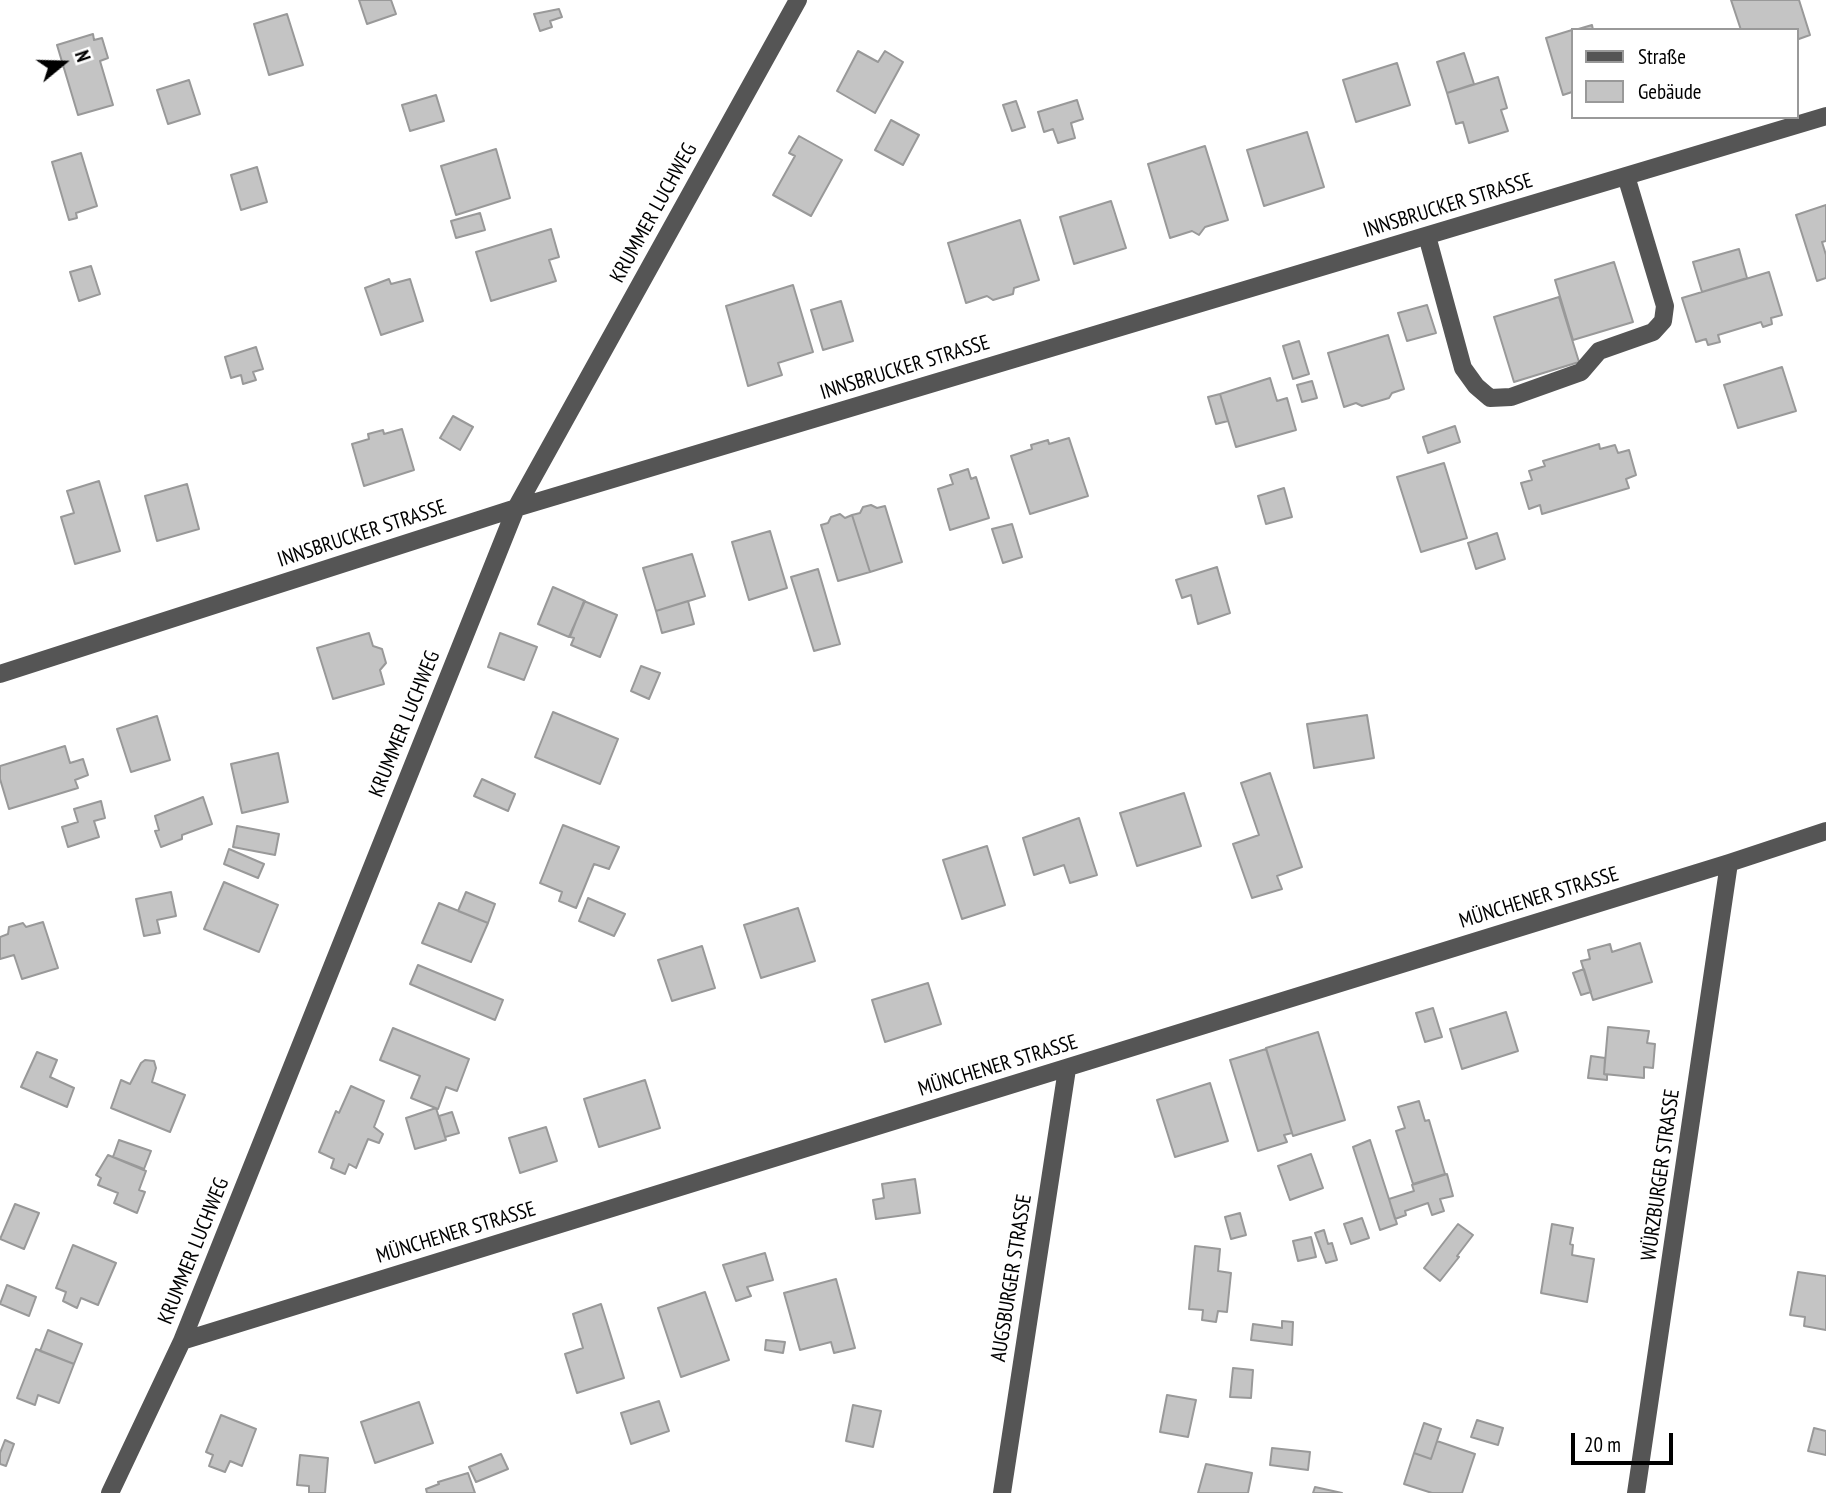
<!DOCTYPE html>
<html>
<head>
<meta charset="utf-8">
<style>
  body { margin:0 }
  #map { position:relative; width:1826px; height:1493px; overflow:hidden; background:#fff; font-family:"PT Sans Narrow",sans-serif }
  canvas { display:block }
  .legend { position:absolute; left:1571px; top:28px; width:228px; height:91px; box-sizing:border-box; background:#fff; border:2px solid #999; margin:0; padding:9px 12px; list-style:none; font-size:21px; color:#000 }
  .legend li { display:flex; align-items:center; gap:14px; height:35px }
  .legend b { width:35px; border:2px solid #999 }
  .north { position:absolute; left:28px; top:28px; width:70px; height:70px; -webkit-text-stroke:5px #fff; paint-order:stroke; rotate:71deg; font-size:19px; font-weight:700; line-height:28px; text-align:center; color:#000 }
  .north::after { content:''; display:block; margin:auto; width:24px; height:32px; background:#000; clip-path:polygon(50% 0,100% 100%,50% 72%,0 100%) }
  .scale { position:absolute; left:1571px; top:1433px; width:102px; height:32px; box-sizing:border-box; border:4px solid #000; border-top:0; padding-left:9px; font-size:21px; line-height:24px; white-space:nowrap; color:#000; -webkit-text-stroke:5px #fff; paint-order:stroke }
</style>
</head>
<body>
<div id="map">
<canvas width="1826" height="1493"></canvas>
<ul class="legend">
<li><b style="height:9px;background:#555"></b>Straße</li>
<li><b style="height:19px;background:#c4c4c4"></b>Gebäude</li>
</ul>
<div class="north">N</div>
<div class="scale">20 m</div>
</div>
<script>
const context = document.querySelector('canvas').getContext('2d');
context.lineJoin = 'round';
function paint(path, color) {
  context.fillStyle = color;
  context.fill(path, 'evenodd');
}
function trace(path, color, width, dash) {
  context.strokeStyle = color;
  context.lineWidth = width;
  context.lineCap = dash ? 'butt' : 'round';
  context.setLineDash(dash || []);
  context.stroke(path);
}
function label(font, color, halo, rows, align = 'center') {
  context.font = font + ' "PT Sans Narrow",sans-serif';
  context.lineWidth = 6;
  context.setLineDash([]);
  context.textBaseline = 'middle';
  context.strokeStyle = halo;
  context.fillStyle = color;
  for (const [text, x, y, turn = 0] of rows) {
    context.save();
    context.translate(x, y);
    context.rotate((+turn || 0) * Math.PI / 180);
    context.textAlign = isNaN(turn) ? turn : align;
    if (halo) context.strokeText(text, 0, 0);
    context.fillText(text, 0, 0);
    context.restore();
  }
}
const building = new Path2D(`
  M359,0H391L396,14L367,24Z
  M1731,0H1799L1810,35L1796,40V30H1741Z
  M559,9L562,17L550,21L552,27L540,31L534,14Z
  M287,14L303,65L269,75L254,24Z
  M1592,25L1593,30H1575Z
  M1572,30V92L1563,95L1546,38Z
  M93,34L94,40L102,38L108,58L100,61L113,105L78,115L57,45Z
  M858,51L878,62L885,51L903,62L875,113L837,91Z
  M1464,53L1474,84L1447,93L1437,62Z
  M1397,63L1410,105L1356,122L1343,80Z
  M1498,77L1507,108L1501,110L1508,131L1469,143L1463,122L1456,124L1447,93Z
  M189,80L200,114L168,124L157,90Z
  M436,95L444,121L410,131L402,105Z
  M1077,100L1083,119L1071,123L1075,138L1058,143L1053,129L1044,132L1038,112Z
  M1016,101L1025,127L1012,131L1003,105Z
  M891,120L919,135L903,165L875,150Z
  M1307,132L1324,187L1264,206L1247,150Z
  M799,136L842,160L811,216L773,195L795,156L789,153Z
  M1205,146L1228,220L1205,227L1199,235L1192,231L1170,238L1148,164Z
  M496,149L510,198L456,215L441,166Z
  M81,153L97,206L76,213L77,218L69,220L52,162Z
  M257,167L267,202L241,210L231,175Z
  M1111,201L1126,248L1074,264L1060,217Z
  M1826,205V241L1822,242L1826,255V278L1817,281L1796,215Z
  M480,213L485,230L456,238L451,221Z
  M1020,220L1039,280L1014,288L1013,294L993,300L987,296L966,303L948,243Z
  M551,229L559,257L549,260L556,281L491,301L476,252Z
  M1739,249L1747,278L1702,292L1693,262Z
  M1614,262L1633,322L1573,340L1555,280Z
  M91,266L100,294L79,301L70,272Z
  M1769,272L1782,315L1771,318L1772,324L1763,327L1761,322L1718,335L1720,342L1708,345L1706,339L1696,342L1682,298Z
  M389,279L391,284L410,279L423,321L381,335L365,288Z
  M793,285L813,352L778,363L782,375L748,386L726,306Z
  M1559,297L1579,362L1514,382L1494,317Z
  M841,301L853,341L823,350L811,310Z
  M1427,305L1436,333L1407,341L1398,313Z
  M1388,335L1404,389L1392,393L1389,398L1362,406L1356,403L1344,407L1328,353Z
  M1299,341L1309,374L1293,379L1283,346Z
  M256,347L263,369L253,372L256,380L243,384L241,375L231,378L225,357Z
  M1782,367L1796,411L1738,428L1724,385Z
  M1270,378L1277,401L1287,398L1296,430L1236,447L1220,394Z
  M1312,381L1317,398L1302,402L1297,385Z
  M1220,394L1228,421L1216,424L1208,397Z
  M453,416L473,427L460,450L440,438Z
  M1455,426L1460,442L1428,453L1423,437Z
  M402,429L414,470L364,486L352,444L369,439L368,434L383,430L384,434Z
  M1069,438L1088,496L1030,514L1011,456L1032,449L1031,445L1048,440L1049,444Z
  M1599,444L1600,449L1615,445L1618,453L1629,450L1636,475L1626,479L1629,488L1542,514L1540,505L1529,509L1521,483L1532,480L1529,471L1545,466L1543,461Z
  M1444,463L1467,538L1421,552L1397,477Z
  M968,469L971,479L976,477L989,518L950,530L938,489L953,484L950,475Z
  M99,481L120,551L75,564L61,517L74,513L67,491Z
  M187,484L199,529L157,541L145,496Z
  M1284,488L1292,517L1266,524L1258,496Z
  M871,505L877,508L885,506L902,562L870,572L852,515L860,513L863,507Z
  M840,514L845,518L852,515L870,572L838,581L821,525L828,523L831,517Z
  M1012,524L1022,557L1003,563L992,529Z
  M770,531L787,588L749,600L732,542Z
  M1497,533L1505,559L1476,569L1468,543Z
  M692,554L705,596L656,611L643,568Z
  M1217,567L1230,613L1198,624L1191,595L1182,598L1176,580Z
  M818,569L840,644L814,651L791,577Z
  M553,587L585,601L569,637L538,624Z
  M584,601L617,615L600,657L571,645L574,638L570,637Z
  M688,601L694,624L662,633L656,611Z
  M369,633L373,646L382,649L386,663L380,670L384,684L333,699L317,648Z
  M500,633L537,647L524,680L488,667Z
  M641,666L660,673L649,699L631,691Z
  M553,712L618,739L600,784L535,757Z
  M1367,715L1374,758L1314,768L1307,724Z
  M157,716L170,760L131,772L117,729Z
  M65,746L70,763L83,759L88,775L75,780L78,788L9,809L0,779V766Z
  M278,753L288,802L242,813L231,764Z
  M1270,773L1302,867L1277,876L1282,889L1252,898L1233,844L1259,835L1241,783Z
  M482,779L515,794L508,811L474,796Z
  M1184,793L1201,846L1137,866L1120,813Z
  M203,797L212,824L182,835V839L161,847L155,831L159,830L155,816Z
  M101,801L105,818L94,821L99,837L68,847L62,827L78,822L74,809Z
  M1079,818L1097,875L1070,883L1064,865L1034,875L1023,838Z
  M563,825L619,847L609,869L594,864L576,908L559,901L562,892L540,883Z
  M237,826L279,834L275,855L233,847Z
  M987,846L1005,905L962,919L943,860Z
  M229,849L264,864L258,878L224,864Z
  M224,882L278,905L259,952L204,929Z
  M171,892L176,916L157,920L160,933L144,936L136,899Z
  M466,892L495,904L488,923L458,911Z
  M588,898L625,914L614,936L579,921Z
  M439,903L488,923L471,962L422,943Z
  M798,908L815,961L761,978L744,925Z
  M43,922L58,968L22,979L14,955L0,959V937L8,934L9,927L23,923L26,927Z
  M1640,943L1652,982L1593,1000L1581,961L1590,959L1588,950L1610,944L1612,952Z
  M702,946L715,988L672,1001L658,960Z
  M418,965L503,1000L495,1020L410,984Z
  M1584,969L1591,992L1581,995L1573,973Z
  M928,983L941,1024L885,1042L872,1000Z
  M1433,1008L1442,1037L1425,1042L1416,1013Z
  M1506,1012L1518,1051L1462,1069L1450,1029Z
  M1608,1027L1649,1031L1647,1043L1655,1044L1653,1068L1644,1067V1078L1604,1074Z
  M393,1028L469,1059L457,1091L446,1087L438,1109L411,1098L420,1076L380,1060Z
  M1318,1032L1345,1120L1293,1136L1266,1048Z
  M1266,1049L1292,1133L1284,1135L1287,1142L1258,1151L1230,1060Z
  M37,1052L57,1060L50,1077L74,1088L67,1107L21,1087Z
  M1591,1056L1605,1058L1604,1074L1607,1075V1080L1588,1078Z
  M145,1060L154,1061L156,1068L152,1082L185,1095L170,1132L111,1108L121,1080L130,1084L141,1063Z
  M645,1080L660,1128L599,1147L584,1099Z
  M1210,1083L1228,1141L1175,1157L1157,1100Z
  M351,1086L384,1101L374,1127L383,1134L379,1143L368,1139L356,1168L349,1164L345,1174L331,1168L334,1159L319,1152L336,1111L339,1113Z
  M1419,1101L1425,1121L1429,1120L1445,1174L1413,1184L1396,1131L1405,1128L1398,1107Z
  M436,1108L446,1140L415,1149L406,1118Z
  M452,1112L459,1133L445,1137L439,1116Z
  M546,1127L557,1161L520,1173L509,1138Z
  M119,1140L151,1151L144,1169L113,1157Z
  M1370,1140L1397,1224L1380,1230L1353,1147Z
  M1311,1154L1323,1188L1290,1200L1278,1166Z
  M108,1155L146,1171L139,1190L145,1192L137,1213L114,1203L118,1193L98,1185L101,1178L96,1175Z
  M1447,1174L1453,1196L1440,1199L1444,1211L1432,1215L1428,1203L1405,1211L1406,1215L1395,1219L1389,1199L1414,1191L1412,1185Z
  M915,1179L920,1213L876,1219L873,1200L884,1198L882,1184Z
  M15,1204L39,1213L24,1249L0,1239Z
  M1240,1213L1246,1235L1231,1239L1225,1217Z
  M1362,1218L1369,1238L1351,1244L1344,1224Z
  M1458,1224L1473,1235L1457,1256L1459,1257L1440,1281L1424,1268Z
  M1552,1224L1573,1228L1570,1244L1573,1245L1572,1255L1594,1259L1587,1302L1541,1293Z
  M1324,1230L1328,1244L1332,1243L1337,1260L1326,1263L1315,1233Z
  M1311,1237L1316,1257L1298,1261L1293,1241Z
  M73,1245L116,1263L98,1305L81,1298L77,1308L63,1301L66,1292L56,1288Z
  M1195,1246L1220,1249L1218,1271L1231,1273L1227,1312L1218,1311L1216,1322L1202,1320L1203,1310L1189,1309Z
  M765,1253L773,1280L747,1287L751,1296L736,1301L723,1265Z
  M1798,1272L1826,1276V1330L1804,1326L1805,1317L1790,1315Z
  M836,1279L855,1348L834,1353L831,1342L800,1350L784,1293Z
  M7,1285L36,1297L29,1316L0,1304Z
  M705,1292L729,1360L681,1377L658,1308Z
  M601,1304L624,1378L577,1393L565,1354L583,1348L573,1314Z
  M1282,1321L1293,1322L1292,1345L1251,1340L1253,1324L1282,1328Z
  M48,1330L82,1344L74,1364L40,1351Z
  M766,1340L785,1342L783,1353L765,1350Z
  M36,1349L74,1364L59,1403L38,1395L35,1405L17,1398Z
  M1233,1368L1253,1370L1251,1398L1230,1397Z
  M1167,1395L1196,1400L1188,1437L1160,1432Z
  M659,1401L669,1431L631,1444L621,1413Z
  M419,1402L433,1443L375,1463L361,1422Z
  M853,1405L881,1411L873,1447L846,1441Z
  M221,1415L256,1429L242,1466L230,1461L225,1472L209,1466L213,1455L206,1452Z
  M1477,1420L1503,1428L1498,1445L1471,1437Z
  M1424,1423L1441,1429L1431,1459L1414,1453Z
  M1814,1428L1826,1431V1455L1808,1451Z
  M5,1440L14,1444L6,1466L0,1464V1453Z
  M1437,1441L1475,1454L1462,1493H1432L1404,1484L1414,1453L1431,1459Z
  M1272,1448L1310,1452L1308,1470L1270,1465Z
  M501,1454L508,1469L476,1482L469,1467Z
  M300,1455L328,1458L325,1493H309V1486L297,1485Z
  M1206,1464L1252,1473L1248,1493H1198Z
  M468,1473L475,1493H427L426,1489L439,1484L438,1482Z
  M1315,1487L1342,1493H1313Z`);
paint(building, '#c4c4c4');
trace(building, '#999', 2);
trace(new Path2D(`
  M1427,236L1463,368L1476,386L1490,398L1511,397L1581,372L1599,351L1653,332L1663,321L1665,306L1626,176
  M0,674L516,508L1826,116
  M182,1341L1729,863L1826,831
  M110,1493L182,1341L516,508L798,0
  M1002,1493L1067,1069
  M1636,1493L1729,863`), '#555', 18);
label('21px', '#000', '#fff', [
  ["INNSBRUCKER STRASSE",1448,206,-17],
  ["KRUMMER LUCHWEG",654,213,-61],
  ["INNSBRUCKER STRASSE",905,368,-17],
  ["INNSBRUCKER STRASSE",362,534,-18],
  ["KRUMMER LUCHWEG",405,724,-68],
  ["MÜNCHENER STRASSE",1539,898,-17],
  ["MÜNCHENER STRASSE",998,1066,-17],
  ["WÜRZBURGER STRASSE",1661,1175,-82],
  ["MÜNCHENER STRASSE",456,1233,-17],
  ["KRUMMER LUCHWEG",194,1251,-68],
  ["AUGSBURGER STRASSE",1012,1278,-81]
]);
</script>
</body>
</html>
